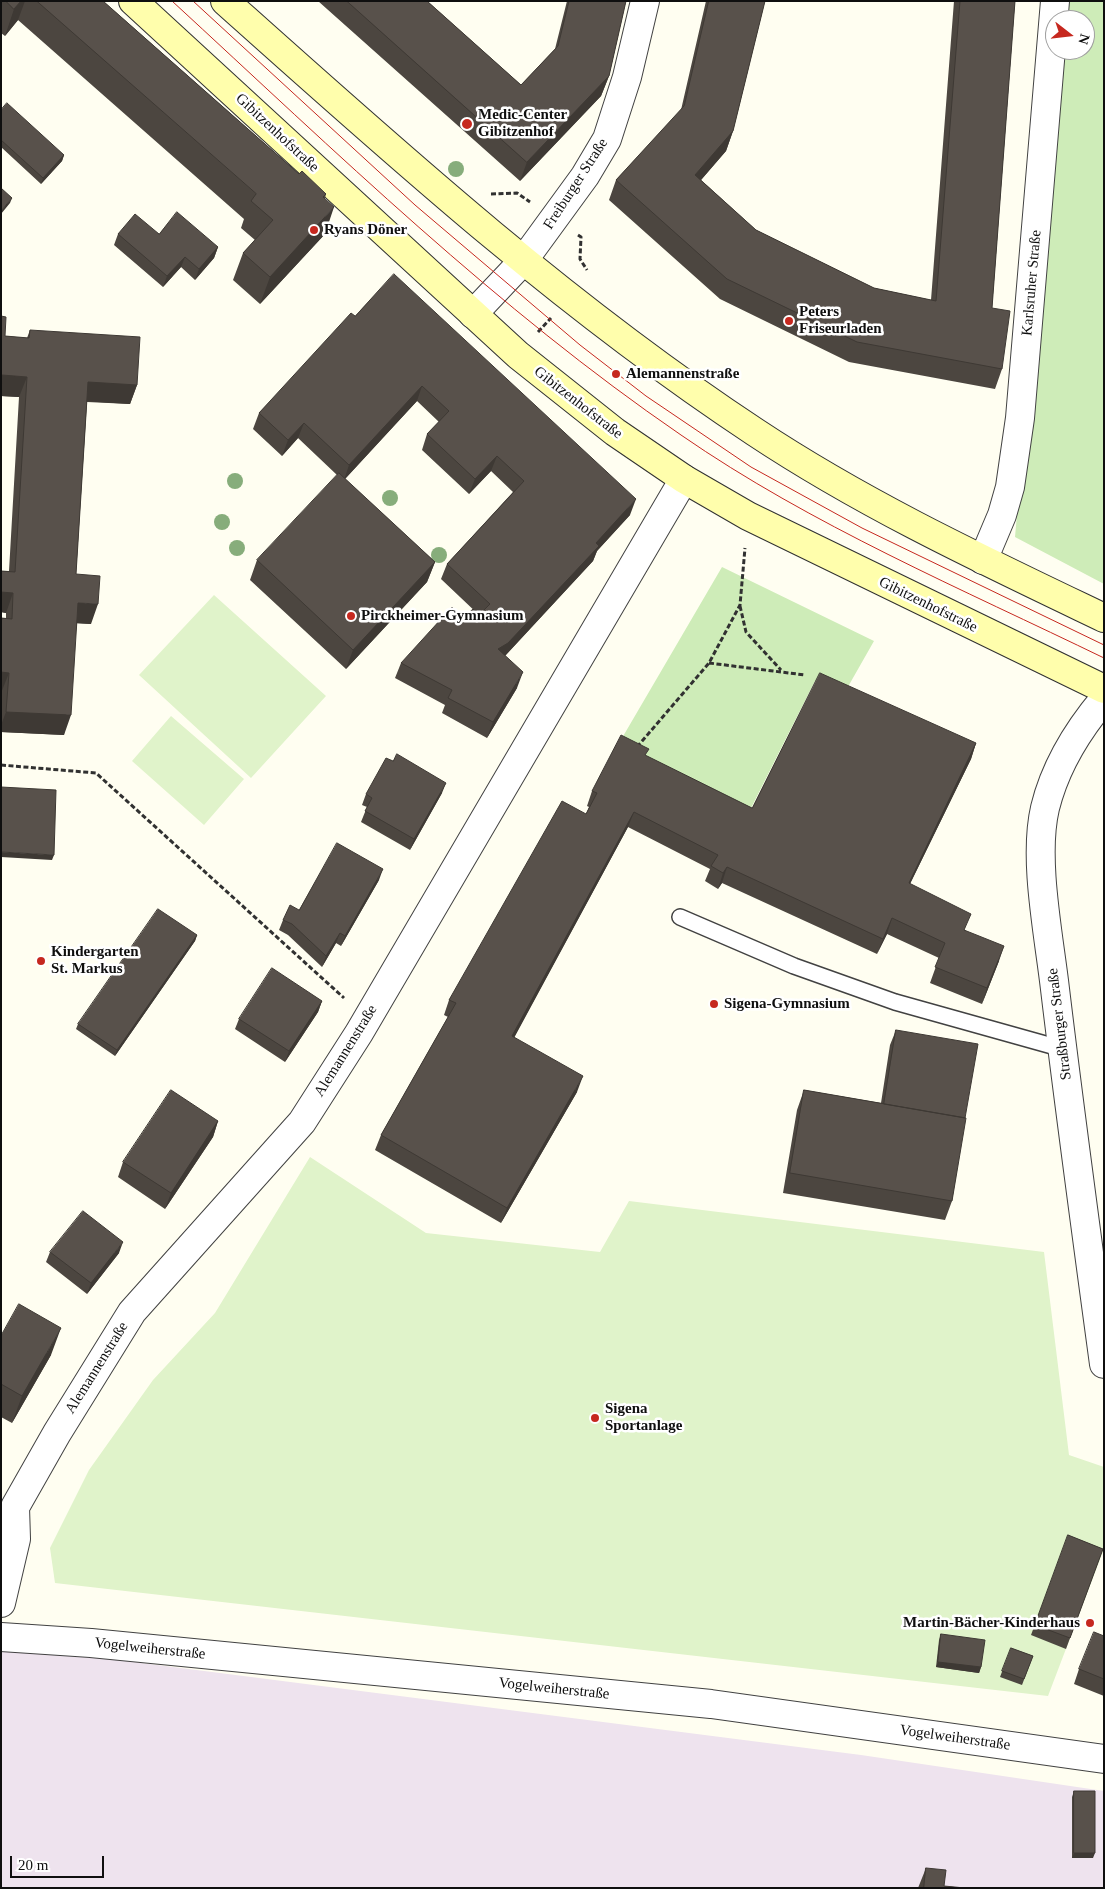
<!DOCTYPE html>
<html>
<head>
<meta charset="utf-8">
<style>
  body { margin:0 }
  #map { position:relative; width:1105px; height:1889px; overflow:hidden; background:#fffef1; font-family:Georgia,serif }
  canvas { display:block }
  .frame { position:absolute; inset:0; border:2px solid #0f0f0f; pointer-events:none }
  .north { position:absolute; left:1045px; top:10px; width:50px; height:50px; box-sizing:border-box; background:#fff; border:1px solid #9f9f9f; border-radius:50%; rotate:106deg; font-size:14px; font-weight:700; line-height:20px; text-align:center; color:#0f0f0f }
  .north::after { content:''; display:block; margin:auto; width:18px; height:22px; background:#c6281f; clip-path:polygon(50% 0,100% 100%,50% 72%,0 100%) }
  .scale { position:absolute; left:10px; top:1856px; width:94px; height:22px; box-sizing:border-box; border:2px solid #0f0f0f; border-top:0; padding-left:6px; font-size:15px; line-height:18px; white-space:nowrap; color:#0f0f0f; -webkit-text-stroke:4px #fff; paint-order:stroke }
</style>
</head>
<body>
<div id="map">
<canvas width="1105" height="1889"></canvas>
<div class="frame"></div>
<div class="north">N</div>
<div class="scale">20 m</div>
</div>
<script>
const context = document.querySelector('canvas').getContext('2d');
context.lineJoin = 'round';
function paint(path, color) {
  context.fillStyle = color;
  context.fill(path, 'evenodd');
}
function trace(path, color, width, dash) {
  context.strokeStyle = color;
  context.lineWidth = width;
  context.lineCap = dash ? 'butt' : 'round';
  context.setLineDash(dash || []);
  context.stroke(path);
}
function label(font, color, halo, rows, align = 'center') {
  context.font = font + ' Georgia,serif';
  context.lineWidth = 5;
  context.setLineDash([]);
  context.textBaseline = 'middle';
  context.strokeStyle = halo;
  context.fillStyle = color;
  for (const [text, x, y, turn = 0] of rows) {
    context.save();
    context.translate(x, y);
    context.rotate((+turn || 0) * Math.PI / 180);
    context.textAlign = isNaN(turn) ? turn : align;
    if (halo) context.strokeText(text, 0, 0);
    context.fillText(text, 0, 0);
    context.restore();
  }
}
paint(new Path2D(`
  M1,1645L861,1755L1104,1791V1888H1Z`), '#eee3ee');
paint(new Path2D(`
  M1062,1H1104V584L1015,537L1058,50H1085V20H1060Z
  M722,567L874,641L845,692L815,681L744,822L615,750Z`), '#ceecb8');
paint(new Path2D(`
  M214,595L326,696L251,778L139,675Z
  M171,716L244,779L204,825L132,761Z
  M310,1157L426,1233L600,1252L629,1201L1044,1252L1069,1455L1104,1467V1549L1048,1696L55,1583L50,1548L89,1470L153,1380L215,1313Z`), '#e0f3ca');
const lane = new Path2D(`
  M680,917L794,966L895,1002L1063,1049`);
const street = new Path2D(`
  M473,314L523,261L585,176L607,139L627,77L645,1
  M983,560L1002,515L1010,487L1020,418L1055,1
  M1104,699C1077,731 1055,767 1045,808C1033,859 1049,936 1055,989C1070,1114 1087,1239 1104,1364
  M1,1603L16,1539L15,1507L57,1433L132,1312L302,1122L359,1033L684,479
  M1,1637L91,1643L711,1704L1104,1759`);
const secondary = new Path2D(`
  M133,1L518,355L615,432L684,479L748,516L1104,689
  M225,1C395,153 564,306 755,432C865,505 985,561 1104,618`);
trace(lane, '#424242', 18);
trace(street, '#424242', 30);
trace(secondary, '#313131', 30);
trace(new Path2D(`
  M491,194L517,193L530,202
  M578,235L581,237L580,259L587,270
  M538,332L551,318
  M740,606L746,632L781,670
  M709,663L805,675
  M637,747L709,663L740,605L745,548
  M1,765L96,773L344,998`), '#313131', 3, [5, 2.5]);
trace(lane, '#fff', 15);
trace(street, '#fff', 28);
trace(secondary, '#fffeac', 28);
trace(new Path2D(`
  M172,1C336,152 497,309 681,435C811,525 962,589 1104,658
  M193,1L415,205L580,345L646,396L751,467L862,528L1104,645`), '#c6281f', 1);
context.fillStyle = '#87ad7b';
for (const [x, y] of [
  [456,169],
  [235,481],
  [390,498],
  [222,522],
  [237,548],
  [439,555]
]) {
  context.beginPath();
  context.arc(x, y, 8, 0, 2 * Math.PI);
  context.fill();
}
paint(new Path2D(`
  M1,1H103L299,174L326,194L325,198V234L260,304L233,280L243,253L255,240L241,228L244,219L18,20L5,36L1,33Z
  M318,1H427L521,85L555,49L567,1H626L609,76L601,96L520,181Z
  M706,1H765L733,131L726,151L701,180L756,230L874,288L931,300L954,1H1015L992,308L1002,369L995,389L849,362L720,299L609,200L616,180L681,110Z
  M1,110L64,155L62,161L41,184L1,147Z
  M118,234L218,247L214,258L195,280L181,267L163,287L114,245Z
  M355,316L630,515L597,551L593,561L505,656L517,688L487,738L442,713L445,705L395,678L401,663L463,618L479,615L441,579L447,564L513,492L491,471L469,494L422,450L427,434L439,422L417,401L345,479L435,562L427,582L346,669L250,580L257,560L337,475L298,438L282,456L253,429L259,413Z
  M30,330L137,385L130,404L87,402L76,574L91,624L77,623L64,735L1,732V618H6V613L1,612V571H9L19,397L1,396L5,336L27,338Z
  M976,743L971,759L910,884L965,930L999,961L982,1004L930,983L939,958L887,934L877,954L722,883L718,889L705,881L710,869L628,827L514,1037L577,1092L501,1223L375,1150L381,1135L448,1017L444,1015L449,1000L586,814L589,807L587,806L592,791L646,756L752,808Z
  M442,793L410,850L361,822L367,807L362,805L366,794Z
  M379,880L341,946L336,943L322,967L288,935L279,930L283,920L299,910Z
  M197,935L195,941L115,1056L76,1029L78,1024Z
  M322,1001L318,1012L285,1062L235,1029L239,1019Z
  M896,1030L965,1118L952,1201L945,1220L783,1193L797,1110L804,1090L881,1103L890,1045Z
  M218,1121L213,1137L165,1209L118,1177L123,1162Z
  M50,1252L119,1253L87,1294L46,1262Z
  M1,1336L51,1355L12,1423L1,1417Z
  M1068,1535L1103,1549L1066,1649L1031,1635Z
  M941,1634L981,1667L979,1673L936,1667L939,1640Z
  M1104,1636V1696L1074,1684L1079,1669Z
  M1011,1648L1033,1656L1022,1685L1000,1677Z
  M1074,1791L1093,1858H1072V1797Z
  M926,1868L944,1886L965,1888H918Z`), '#4c4640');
paint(new Path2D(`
  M21,1H25L18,20L5,36L14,9Z
  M609,76L601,96L520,181L527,162Z
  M733,131L726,151L688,195L695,175Z
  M64,155L62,161L41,184L43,178Z
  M12,198L10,203L1,214V211Z
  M334,207L325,234L260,304L270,277Z
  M218,247L214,258L195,280L199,269Z
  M185,257L181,267L163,287L167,276Z
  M2,375L27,377L19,397L1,396Z
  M88,382L137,385L130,404L81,401Z
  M422,386L417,401L344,480L349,465Z
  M304,423L298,438L282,456L288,440Z
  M497,456L491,471L469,494L475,479Z
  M636,499L630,515L597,551L593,561L503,658L498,649Z
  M435,562L427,582L346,669L353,650Z
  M1,592L13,593L6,613L1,612Z
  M78,603L98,604L91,624L71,623Z
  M1,672L9,673L1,693Z
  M523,672L517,688L487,738L493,722Z
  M6,712L71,715L64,735L1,732V725Z
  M976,743L971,759L903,898L909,883Z
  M446,783L442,793L410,850L414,839Z
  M634,812L628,827L507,1051L512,1036Z
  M1,852L54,855L52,860L1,857Z
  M727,867L722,883L718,889L723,873Z
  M383,869L379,880L341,946L345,936Z
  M892,918L887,934L877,954L883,939Z
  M340,933L336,943L322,967L326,956Z
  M197,935L195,941L115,1056L117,1050Z
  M1004,946L999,961L982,1004L987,988Z
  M322,1001L318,1012L285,1062L289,1051Z
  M583,1076L577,1092L501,1223L507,1208Z
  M218,1121L213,1137L165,1209L171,1193Z
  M123,1242L119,1253L87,1294L91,1283Z
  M61,1328L51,1355L12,1423L22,1396Z
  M938,1662L981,1667L979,1673L936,1667Z
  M1074,1853H1095L1093,1858H1072Z`), '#3e3934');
const building = new Path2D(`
  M6,1H21L14,9Z
  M37,1H103L299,174L302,171L326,194L323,197L334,207L270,277L243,253L273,220L251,201L256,194Z
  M347,1H427L521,85L558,46L569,1H626L609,76L527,162Z
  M709,1H765L733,131L695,175L756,230L874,288L936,301L960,1H1015L992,308L1010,311L1002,369L857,342L727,279L616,180L684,106Z
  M7,103L64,155L43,178L1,140V110Z
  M1,188L12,198L1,211Z
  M177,212L218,247L199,269L185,257L167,276L118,234L135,214L159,234Z
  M394,274L636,499L596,543L599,546L508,643L498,649L523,672L493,722L448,698L452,690L401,663L452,607L463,618L473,609L479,615L490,604L447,564L524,481L497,456L475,479L427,434L449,411L422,386L349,465L304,423L288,440L259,413L351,313L355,316Z
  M1,316L6,317L5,336L29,338L30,330L140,337L137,385L88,382L76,574L100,576L98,604L78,603L71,715L6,712L9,673L1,672V618L12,619L13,593L1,592V571L15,572L27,377L2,375L1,393Z
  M339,473L435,562L353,650L257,560Z
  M820,673L976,743L909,883L971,914L964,930L1004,946L987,988L935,967L945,943L892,918L883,939L727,867L723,873L711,866L718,855L634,812L512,1036L583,1076L507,1208L381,1135L456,1003L449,1000L562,801L586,814L597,793L592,791L621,735L649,749L645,755L752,808Z
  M397,754L446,783L414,839L365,811L372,798L366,794L386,758L393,761Z
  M1,778V787L56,790L54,855L1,852Z
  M337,843L383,869L345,936L340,933L326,956L292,924L283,920L290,905L299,910Z
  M158,909L197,935L117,1050L78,1024Z
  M272,968L322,1001L289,1051L239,1019Z
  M896,1030L978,1044L965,1118L884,1104Z
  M171,1090L218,1121L171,1193L123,1162Z
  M804,1090L966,1118L952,1201L790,1173Z
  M83,1211L123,1242L91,1283L50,1252Z
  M19,1304L61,1328L22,1396L1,1384V1336Z
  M1068,1535L1103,1549L1070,1638L1035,1625Z
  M1094,1632L1104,1636V1679L1079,1669Z
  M941,1634L985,1640L981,1667L938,1662Z
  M1011,1648L1033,1656L1024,1679L1002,1671Z
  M1074,1791H1095V1853H1074Z
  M926,1868L946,1870L944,1886L965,1888H924Z`);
paint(building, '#58514b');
trace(building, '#3e3934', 1);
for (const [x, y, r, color] of [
  [467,124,6,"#c6281f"],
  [314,230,5,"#c6281f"],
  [789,321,5,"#c6281f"],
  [616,374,5,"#c6281f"],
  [351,616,5,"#c6281f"],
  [41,961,5,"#c6281f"],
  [714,1004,5,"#c6281f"],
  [595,1418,5,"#c6281f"],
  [1090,1623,5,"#c6281f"]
]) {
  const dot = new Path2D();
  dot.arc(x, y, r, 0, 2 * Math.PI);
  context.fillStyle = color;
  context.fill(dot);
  trace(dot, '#fff', 2);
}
label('bold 15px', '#0f0f0f', '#fff', [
  ["Medic-Center",478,115],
  ["Gibitzenhof",478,132],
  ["Ryans Döner",324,230],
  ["Peters",799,312],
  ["Friseurladen",799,329],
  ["Alemannenstraße",626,374],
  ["Pirckheimer-Gymnasium",361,616],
  ["Kindergarten",51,952],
  ["St. Markus",51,969],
  ["Sigena-Gymnasium",724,1004],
  ["Sigena",605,1409],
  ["Sportanlage",605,1426],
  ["Martin-Bächer-Kinderhaus",1080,1623,"right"]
], 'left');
label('15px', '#0f0f0f', '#fff', [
  ["Gibitzenhofstraße",277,133,43],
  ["Freiburger Straße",576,184,-57],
  ["Karlsruher Straße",1032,283,-85],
  ["Gibitzenhofstraße",578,403,38],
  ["Gibitzenhofstraße",928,605,26],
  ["Straßburger Straße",1060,1024,-97],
  ["Alemannenstraße",346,1051,-58],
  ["Alemannenstraße",97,1368,-58],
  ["Vogelweiherstraße",150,1649,6],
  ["Vogelweiherstraße",554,1689,6],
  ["Vogelweiherstraße",955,1738,8]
]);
</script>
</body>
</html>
